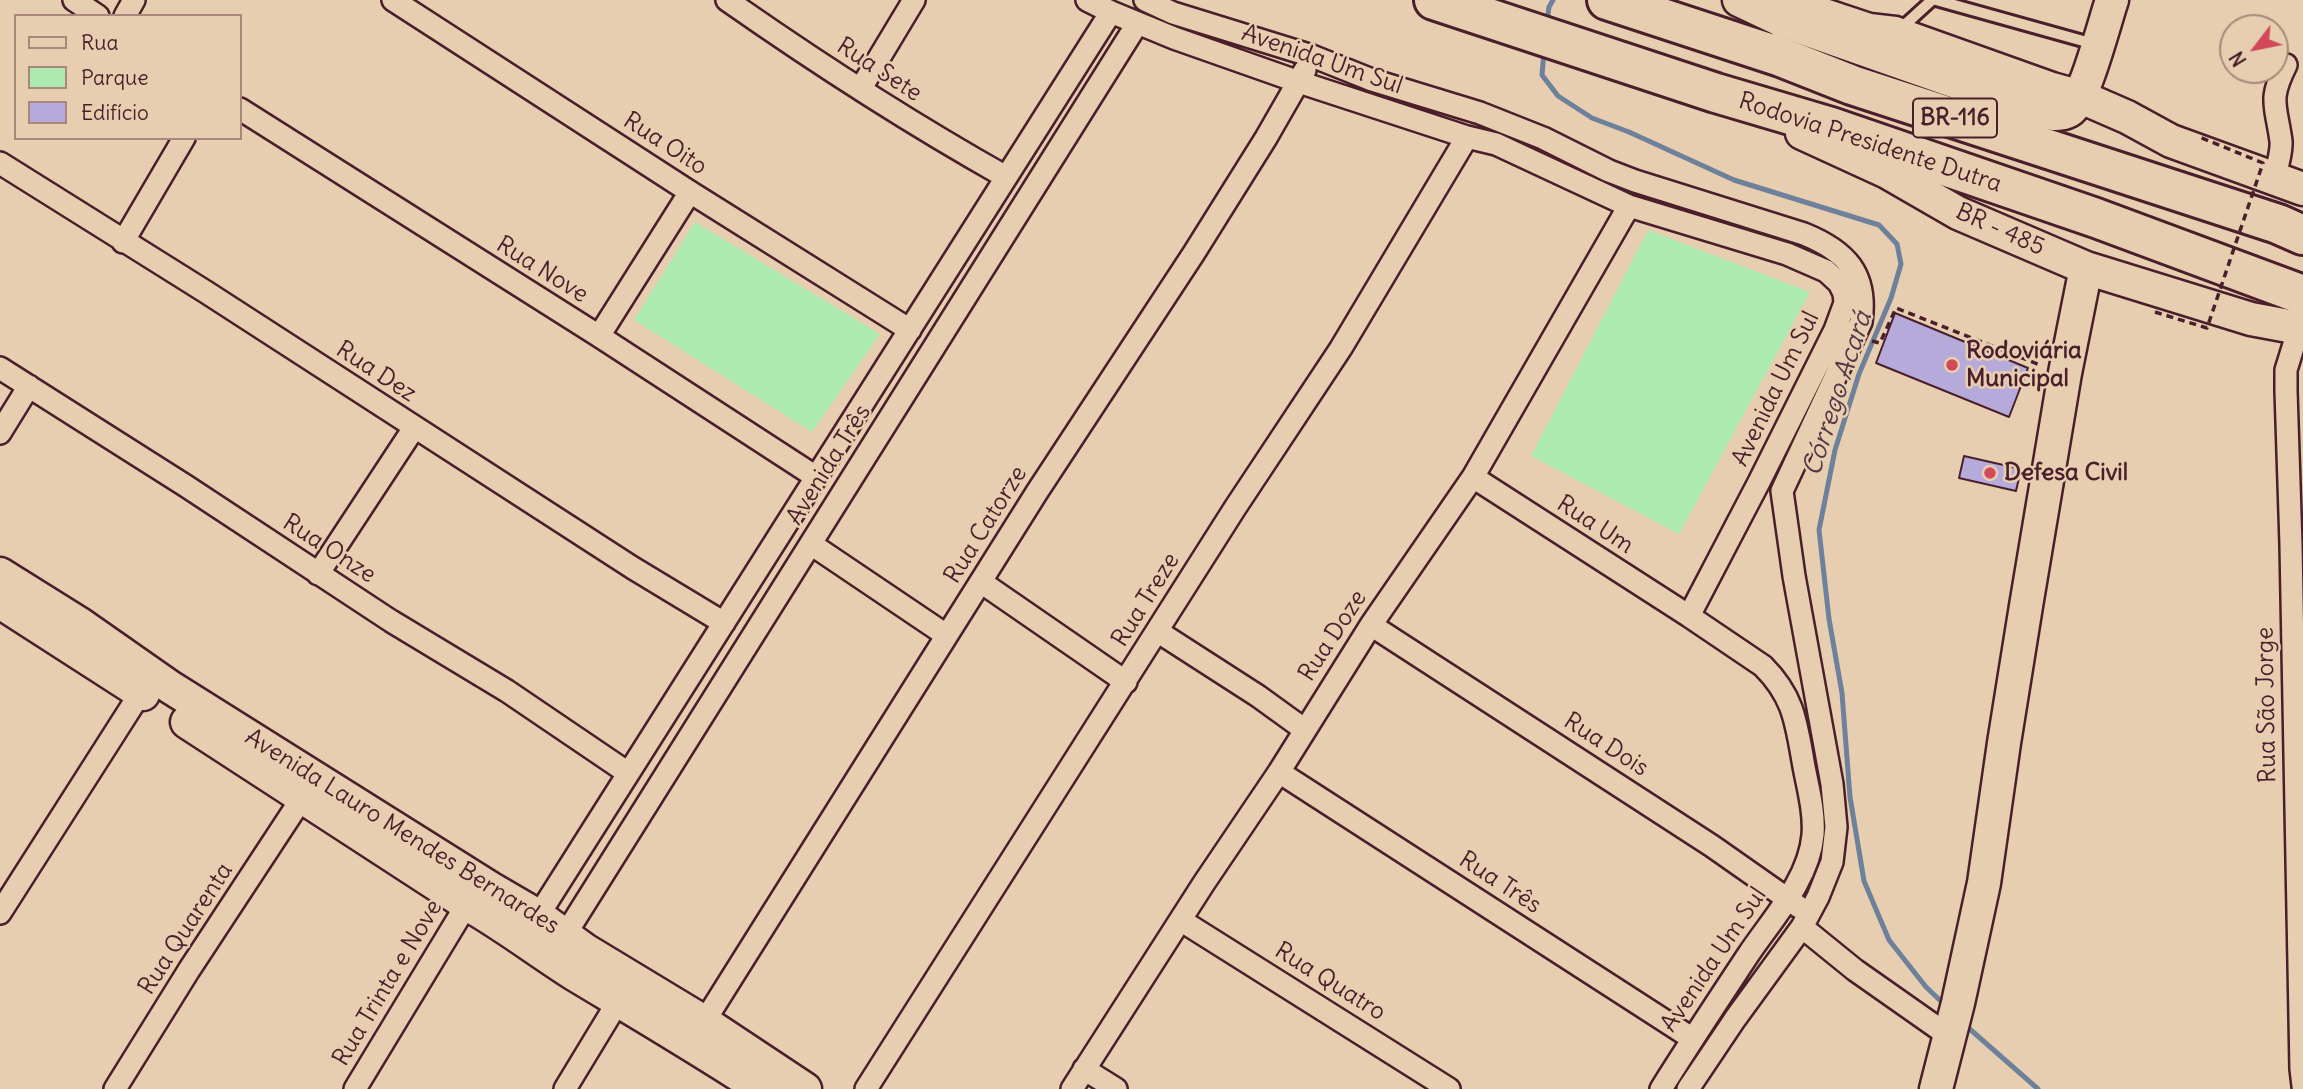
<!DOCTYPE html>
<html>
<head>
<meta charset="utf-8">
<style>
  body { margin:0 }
  #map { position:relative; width:2303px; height:1089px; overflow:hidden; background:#e8ceb0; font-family:Delius,sans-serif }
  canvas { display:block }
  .legend { position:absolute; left:14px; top:14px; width:228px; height:126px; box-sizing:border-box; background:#e8ceb0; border:2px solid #a9887b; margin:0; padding:9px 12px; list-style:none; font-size:21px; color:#4a1f2b }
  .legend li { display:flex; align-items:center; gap:14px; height:35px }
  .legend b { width:35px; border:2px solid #a9887b }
  .north { position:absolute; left:2219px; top:14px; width:70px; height:70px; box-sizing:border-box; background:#e8ceb0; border:2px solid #a9887b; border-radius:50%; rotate:238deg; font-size:19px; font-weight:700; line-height:28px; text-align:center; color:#4a1f2b }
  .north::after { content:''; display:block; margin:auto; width:24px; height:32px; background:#d1495b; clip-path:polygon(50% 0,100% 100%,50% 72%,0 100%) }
</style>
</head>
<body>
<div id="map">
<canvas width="2303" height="1089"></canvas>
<ul class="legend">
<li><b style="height:9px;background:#e8ceb0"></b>Rua</li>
<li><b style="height:19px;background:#adeab1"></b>Parque</li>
<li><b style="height:19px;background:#b6aadb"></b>Edifício</li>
</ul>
<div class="north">N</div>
</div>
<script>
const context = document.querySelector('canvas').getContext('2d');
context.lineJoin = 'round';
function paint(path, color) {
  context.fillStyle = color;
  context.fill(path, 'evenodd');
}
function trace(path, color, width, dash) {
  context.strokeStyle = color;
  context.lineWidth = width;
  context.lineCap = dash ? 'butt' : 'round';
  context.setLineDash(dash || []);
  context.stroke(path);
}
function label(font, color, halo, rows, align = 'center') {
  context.font = font + ' Delius,sans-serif';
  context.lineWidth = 5;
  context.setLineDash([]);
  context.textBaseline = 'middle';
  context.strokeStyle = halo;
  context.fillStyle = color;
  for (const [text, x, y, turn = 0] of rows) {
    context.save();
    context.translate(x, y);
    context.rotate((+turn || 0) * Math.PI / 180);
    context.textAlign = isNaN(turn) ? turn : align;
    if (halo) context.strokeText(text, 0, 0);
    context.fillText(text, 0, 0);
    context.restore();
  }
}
paint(new Path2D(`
  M695,222L880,334L812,432L634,320Z
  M1648,230L1810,292L1679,534L1531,456Z`), '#adeab1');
trace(new Path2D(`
  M1547,22L1549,7L1553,0
  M1544,52L1542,75L1558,96L1592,118L1629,132L1734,180L1879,225L1897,244L1901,264L1891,298L1859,374L1835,450L1819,530L1829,619L1842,693L1850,797L1864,881L1889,940L1926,987L1947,1007
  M1964,1024L2038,1089`), '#6e819b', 5);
const building = new Path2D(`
  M1895,313L2028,368L2009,417L1876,363Z
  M1964,456L2021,469L2016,491L1959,478Z`);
paint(building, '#b6aadb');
trace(building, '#4a1f2b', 2);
const lane = new Path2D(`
  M1936,0L2094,44
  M1898,31L1932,0`);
const street = new Path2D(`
  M74,0L98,16
  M393,0L690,192L910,330
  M727,0C817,63 910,123 1006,177
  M1087,0L1111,12L1174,38L1299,82L1467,137L1496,144L1629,206L1787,254L1826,271L1839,283L1844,293L1845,303L1835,330L1759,482L1689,616L1763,666C1793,696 1796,721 1803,761C1807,785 1815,811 1813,835C1809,880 1772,919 1748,955C1719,999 1689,1044 1661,1089
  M1145,0L1173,13L1312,56L1372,80L1480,113L1543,138L1609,171L1635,181L1804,234C1846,251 1868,274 1861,322L1782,491L1794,576L1832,784L1836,827L1832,862L1818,897L1802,927L1735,1019L1688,1089
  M125,16L134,0
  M861,88L914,0
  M240,109L599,336L816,477
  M0,163L206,292L633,568L724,623
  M2274,179C2277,168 2282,152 2281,141C2276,104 2268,101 2286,65
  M123,242L184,138
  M2303,331L2299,328L2286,370V391L2291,545L2301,1069L2303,1086
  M599,336L690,192
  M0,368L186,486L391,621L507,691L628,773
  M0,433L29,386
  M1473,477L1689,616
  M811,544L946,635
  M318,574L414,428
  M981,582L1126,682
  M1371,625L1712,846L1799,907
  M1157,631L1258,696L1305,730
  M1279,772L1693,1039
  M0,913L141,692
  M538,916L1111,12
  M1182,921L1449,1089
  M1802,927L1855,970L1949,1036
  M565,935L1137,24
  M704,1022L1037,492L1194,253L1266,138L1305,70
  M1084,1069L1116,1089
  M115,1089L189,970L302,798
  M355,1089L467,904
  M565,1089L619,1000
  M866,1089L1235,508L1341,348L1467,137
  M1072,1089L1204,883L1279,772L1371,625L1473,477L1629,206`);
const secondary = new Path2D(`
  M1739,0L1779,19
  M1777,0L1775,10L1783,22L1793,23L1804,15
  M1806,9L1869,30L1895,33L2052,89L2081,97L2127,117L2171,141L2303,189
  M1788,23L2027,107C2040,111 2056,118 2069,111C2084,103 2105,20 2112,0
  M1802,133L1887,172L1958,213L2086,268L2251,319L2299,328L2303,327
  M0,574L80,624L170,687L490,888L538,916L585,950L704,1022L805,1089
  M0,602L143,694
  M187,722L467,904C504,925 538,951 574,974C637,1012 700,1049 761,1089
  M1936,1089L1958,1003L1984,883L2004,743L2026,606L2065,373L2086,268`);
const highway = new Path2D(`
  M1434,0L1716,93L1831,127L2096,218L2303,295
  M1607,0L1781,57L1852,85L2278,224L2303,235`);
trace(lane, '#4a1f2b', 16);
trace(street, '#4a1f2b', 26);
trace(secondary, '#4a1f2b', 37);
trace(highway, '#4a1f2b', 44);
trace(new Path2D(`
  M1872,341L1880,343L1896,308L2040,365`), '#4a1f2b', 3.5, [7, 5]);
trace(lane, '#e8ceb0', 10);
trace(street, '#e8ceb0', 21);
trace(secondary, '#e8ceb0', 32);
trace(highway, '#e8ceb0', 38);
trace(new Path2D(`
  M2155,312L2207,328L2263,163L2197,136`), '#4a1f2b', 3.5, [7, 5]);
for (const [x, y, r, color] of [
  [1952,365,7,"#d1495b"],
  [1990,473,7,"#d1495b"]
]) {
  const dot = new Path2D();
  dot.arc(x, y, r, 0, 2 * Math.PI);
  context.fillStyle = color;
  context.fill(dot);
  trace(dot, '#e8ceb0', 2.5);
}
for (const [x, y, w] of [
  [1955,118,84]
]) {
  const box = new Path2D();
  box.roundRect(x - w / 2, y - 19.5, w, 39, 5);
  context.fillStyle = '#e8ceb0';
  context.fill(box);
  trace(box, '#4a1f2b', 2);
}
label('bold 23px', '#4a1f2b', null, [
  ["BR-116",1955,118]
]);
label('24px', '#4a1f2b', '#e8ceb0', [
  ["Avenida Um Sul",1322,60,19],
  ["Rua Sete",879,70,33],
  ["Rodovia Presidente Dutra",1870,143,18],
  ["Rua Oito",665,144,33],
  ["BR - 485",2000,230,24],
  ["Rua Nove",542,270,32],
  ["Rua Dez",376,372,33],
  ["Avenida Um Sul",1776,389,-64],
  ["Avenida Três",829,465,-58],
  ["Rua Catorze",986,525,-58],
  ["Rua Um",1595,525,33],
  ["Rua Onze",329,549,33],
  ["Rua Treze",1146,600,-58],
  ["Rua Doze",1333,636,-57],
  ["Rua São Jorge",2267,705,-91],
  ["Rua Dois",1606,745,33],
  ["Avenida Lauro Mendes Bernardes",402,832,32],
  ["Rua Três",1500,883,33],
  ["Rua Quarenta",186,929,-57],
  ["Avenida Um Sul",1714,960,-56],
  ["Rua Quatro",1330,982,32],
  ["Rua Trinta e Nove",388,983,-59]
]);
label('bold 24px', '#4a1f2b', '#e8ceb0', [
  ["Rodoviária",1966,351],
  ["Municipal",1966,379],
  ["Defesa Civil",2004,473]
], 'left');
label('italic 26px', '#533747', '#e8ceb0', [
  ["Córrego Acará",1838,394,-72]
]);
</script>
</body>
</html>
